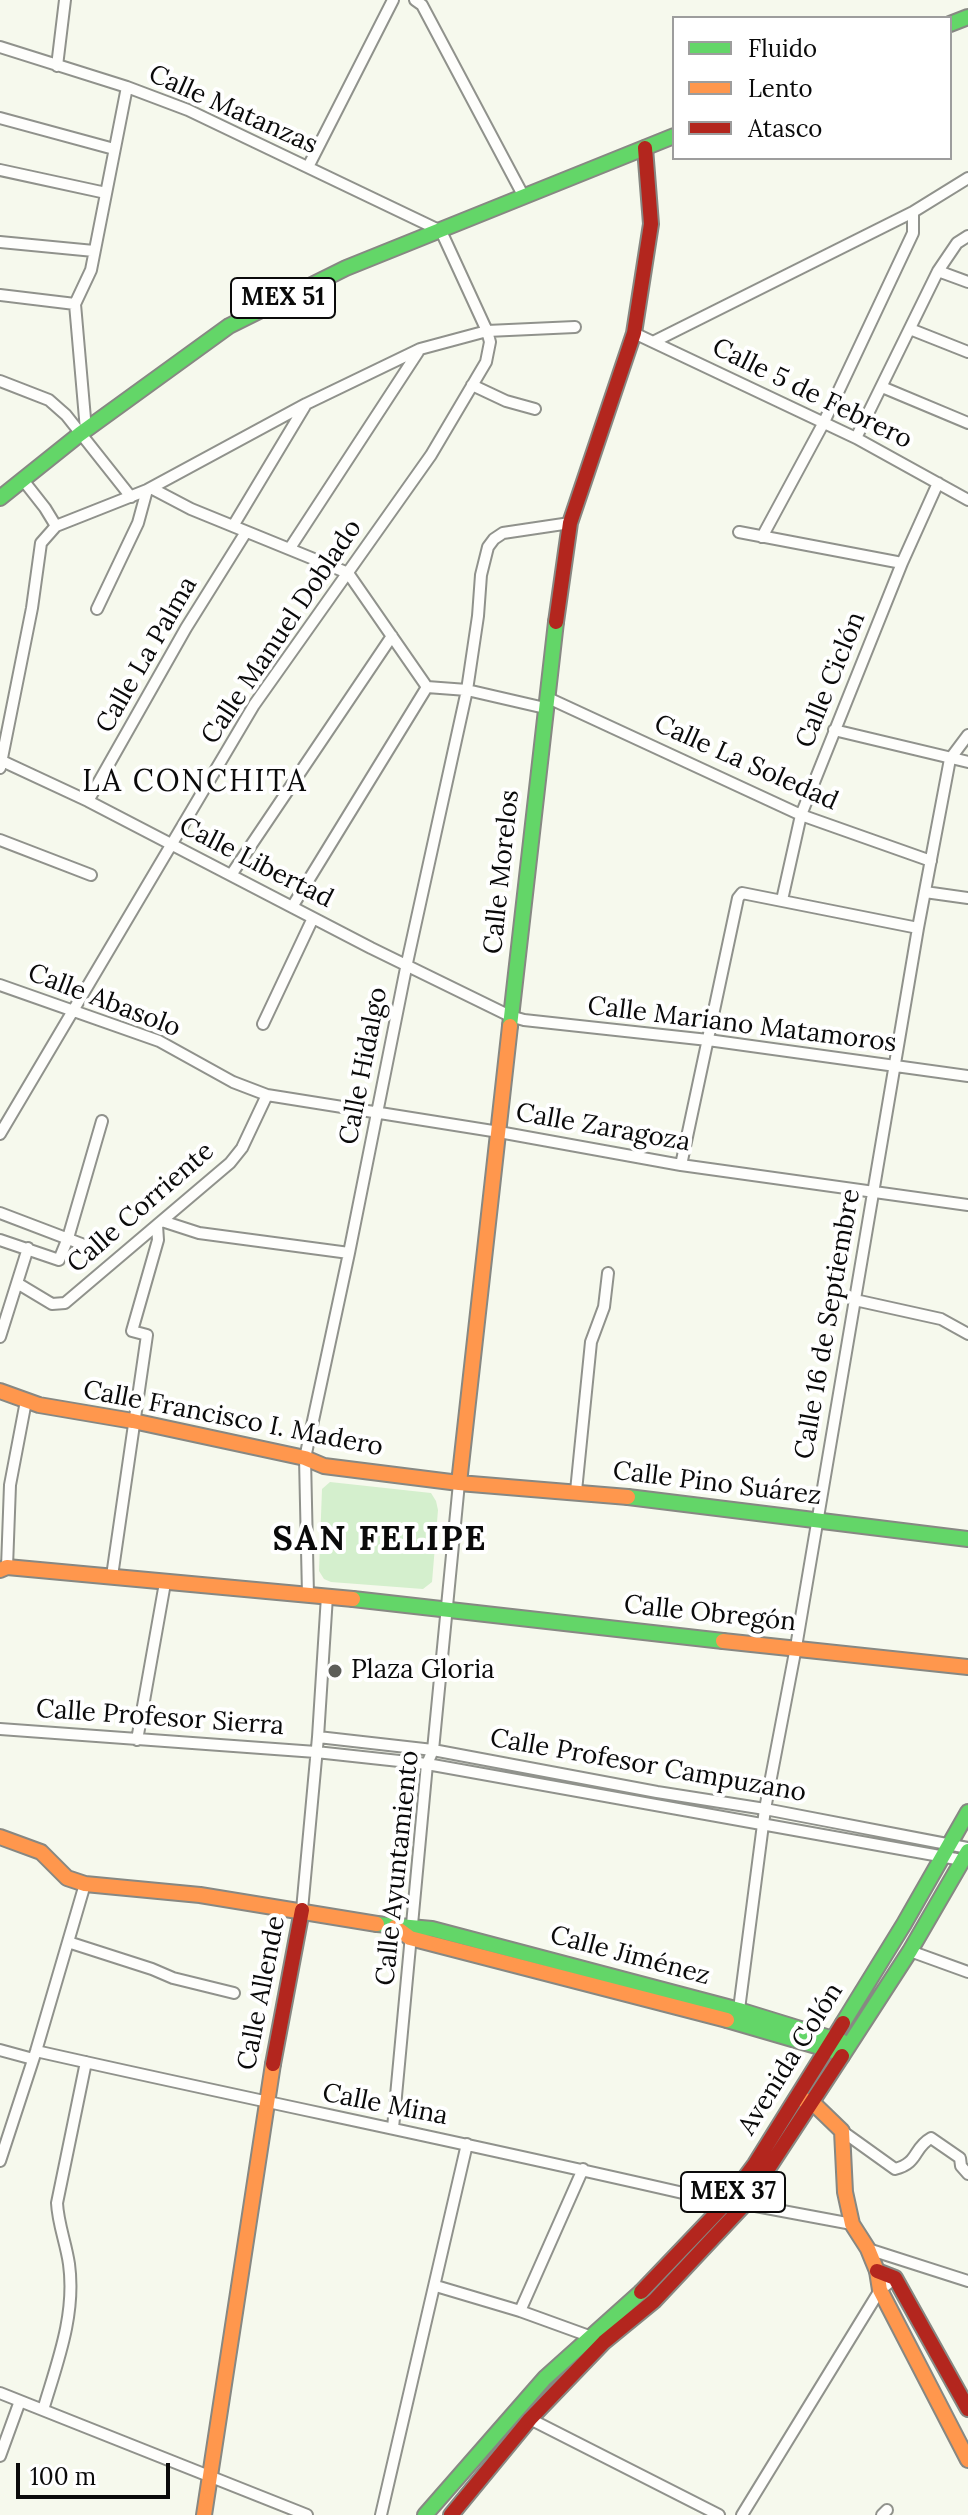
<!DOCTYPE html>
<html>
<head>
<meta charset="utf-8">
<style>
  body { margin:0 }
  #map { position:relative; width:968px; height:2515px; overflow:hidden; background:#f6f9ed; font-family:Lora,serif }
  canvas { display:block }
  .legend { position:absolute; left:672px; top:16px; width:280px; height:144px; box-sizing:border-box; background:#fff; border:2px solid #9d9d9d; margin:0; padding:10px 14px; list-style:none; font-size:24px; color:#0a0a0a }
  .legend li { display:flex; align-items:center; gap:16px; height:40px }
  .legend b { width:40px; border:2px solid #9d9d9d }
  .scale { position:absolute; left:16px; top:2463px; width:154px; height:36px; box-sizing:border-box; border:4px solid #0a0a0a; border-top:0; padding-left:10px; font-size:24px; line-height:28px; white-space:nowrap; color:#0a0a0a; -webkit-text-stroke:6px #fff; paint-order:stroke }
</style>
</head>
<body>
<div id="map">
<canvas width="968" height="2515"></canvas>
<ul class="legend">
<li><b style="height:10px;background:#63d668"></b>Fluido</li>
<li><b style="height:10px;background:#ff974d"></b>Lento</li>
<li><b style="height:10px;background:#b3261e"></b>Atasco</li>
</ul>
<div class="scale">100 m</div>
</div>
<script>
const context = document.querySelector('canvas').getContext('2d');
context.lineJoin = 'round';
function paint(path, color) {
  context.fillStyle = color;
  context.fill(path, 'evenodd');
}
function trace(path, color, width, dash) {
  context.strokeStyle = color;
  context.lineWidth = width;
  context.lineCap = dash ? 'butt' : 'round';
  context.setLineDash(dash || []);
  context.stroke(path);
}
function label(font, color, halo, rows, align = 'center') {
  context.font = font + ' Lora,serif';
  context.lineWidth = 8;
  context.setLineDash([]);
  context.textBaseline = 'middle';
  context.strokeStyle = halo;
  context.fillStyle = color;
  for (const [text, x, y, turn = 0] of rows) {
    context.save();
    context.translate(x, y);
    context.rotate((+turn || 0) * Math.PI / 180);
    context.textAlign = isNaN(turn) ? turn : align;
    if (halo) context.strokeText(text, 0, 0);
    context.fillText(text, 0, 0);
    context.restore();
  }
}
paint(new Path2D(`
  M330,1482L431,1493L436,1501L438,1510L432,1582L423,1589L331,1582L324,1579L319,1571L322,1489Z`), '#d4efcd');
const street = new Path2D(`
  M415,0L422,5L524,197
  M0,47L127,87L188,110L441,231L487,331L490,342L486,362L431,455L254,705L0,1134
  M57,66L65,0
  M0,118L114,149
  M308,167L393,0
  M0,170L106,193
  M0,242L94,251
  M938,271L968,282
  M0,295L75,304
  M75,304L91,270L127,87
  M75,304L86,430
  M910,329L968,352
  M634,333L856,438L968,500
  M655,341L913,212L968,178
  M0,381L49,400L66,415L131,497
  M472,385L506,401L535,409
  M882,387L968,423
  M856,438L938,271L957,243L968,236
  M23,480L45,508L56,526
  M151,488L191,509L348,573L427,687
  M233,526L305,406
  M739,532L902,563
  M762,537L823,424L913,233V212
  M290,548L418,352
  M97,609L138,523L147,490
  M427,687L467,690L545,708
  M546,697L801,815L931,861
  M834,730L968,762
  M0,760L88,801L371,948L510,1016L524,1020L708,1040L968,1076
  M0,768L32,608L41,543L56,526L147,490L306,404L420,349L487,331L575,327
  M88,801L186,628L246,532
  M0,840L91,875
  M231,875L392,636
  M925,892L968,898
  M782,900L801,815L902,563L938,483
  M292,907L427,687
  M0,985L159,1041L233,1082L267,1095L499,1132L681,1165L968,1205
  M263,1024L313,918
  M681,1165L738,898L742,893L918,928
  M0,1213L92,1248
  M162,1221L199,1233L349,1253
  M0,1240L59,1260L68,1238L102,1121
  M17,1283L52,1304L65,1303L230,1163L242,1148L267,1095
  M855,1300L941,1319L968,1334
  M0,1337L28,1248
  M576,1491L591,1342L604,1307L608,1273
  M7,1567L10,1485L26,1401
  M112,1576L147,1335L132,1331L158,1240L157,1225
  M308,1595L305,1458L349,1253L407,963L467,690L478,616L481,575L488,547L494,539L503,533L570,523
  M0,1729L316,1752L427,1764L962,1860
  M318,1737L433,1750L657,1792L765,1809L968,1848
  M137,1740L165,1583
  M302,1910L318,1737L327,1596
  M68,1942L152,1969L173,1978L234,1993
  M910,1951L968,1972
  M738,2017L765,1809L796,1647L918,928L950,759L968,735
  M0,2050L33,2059
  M36,2051C266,2103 496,2149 726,2203
  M393,2128L427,1764L433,1750L459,1483
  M842,2131L895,2169C919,2163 913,2148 931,2138L960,2158L961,2166L968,2174
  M0,2161L36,2051L85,1884
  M745,2204L852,2224
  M868,2249L968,2281
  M436,2286L520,2311L589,2336
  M520,2311L583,2169
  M0,2393L307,2515
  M43,2410C57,2363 76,2315 69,2264C66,2243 58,2224 57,2203L86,2062
  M530,2419L719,2515
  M0,2456L20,2401
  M381,2515L467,2144
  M742,2515L880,2290L895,2278
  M882,2515L887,2510`);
const fast = new Path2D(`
  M950,24L968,17
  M0,498L80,434L229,326L346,268L674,136
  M510,1026L556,622
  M628,1497L968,1539
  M353,1599L723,1641
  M377,1924L432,1929L739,2010L843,2042
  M727,2020L837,2052
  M843,2023L904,1924L968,1812
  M842,2056L910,1951L968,1851
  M425,2515L545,2378L641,2292`);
const slow = new Path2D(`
  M0,1391L39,1405L133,1421L305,1458L324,1466L459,1483L628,1497
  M459,1483L510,1026
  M0,1570L7,1567L353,1599
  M723,1641L968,1667
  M0,1837L41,1852L67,1878L85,1884L200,1895L377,1924
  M395,1927L410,1938L727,2020
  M801,2099L813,2103L842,2131L845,2192L852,2224L868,2249L877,2271L880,2290L968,2460
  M204,2515L273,2064`);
const jam = new Path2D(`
  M556,622L570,523L634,333L651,224L645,148
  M273,2064L302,1910
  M877,2271L895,2278L968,2409
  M641,2292L726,2203L755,2164L843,2023
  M451,2515L530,2419L604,2342L654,2301L745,2204L842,2056`);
trace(street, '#90928c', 14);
trace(fast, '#878883', 18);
trace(slow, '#878883', 18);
trace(jam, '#878883', 18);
trace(street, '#fefefc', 10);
trace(fast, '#63d668', 14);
trace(slow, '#ff974d', 14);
trace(jam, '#b3261e', 14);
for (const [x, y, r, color] of [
  [335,1671,8,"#5d5e59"]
]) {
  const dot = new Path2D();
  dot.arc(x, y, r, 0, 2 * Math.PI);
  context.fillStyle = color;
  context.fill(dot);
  trace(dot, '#fff', 3);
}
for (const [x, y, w] of [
  [283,298,104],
  [733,2192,104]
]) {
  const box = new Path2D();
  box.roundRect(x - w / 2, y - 20, w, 40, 6);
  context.fillStyle = '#fff';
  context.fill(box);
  trace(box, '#0a0a0a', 2);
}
label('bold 24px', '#0a0a0a', null, [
  ["MEX 51",283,298],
  ["MEX 37",733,2192]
]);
label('26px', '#0a0a0a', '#fff', [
  ["Calle Matanzas",233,110,24],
  ["Calle 5 de Febrero",812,394,26],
  ["Calle Manuel Doblado",282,632,-56],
  ["Calle La Palma",147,655,-60],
  ["Calle Ciclón",831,680,-68],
  ["Calle La Soledad",746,763,24],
  ["Calle Libertad",256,863,27],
  ["Calle Morelos",502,872,-84],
  ["Calle Abasolo",104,1001,21],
  ["Calle Mariano Matamoros",742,1025,7],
  ["Calle Hidalgo",364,1066,-79],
  ["Calle Zaragoza",603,1128,10],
  ["Calle Corriente",141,1208,-41],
  ["Calle 16 de Septiembre",828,1324,-80],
  ["Calle Francisco I. Madero",233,1419,11],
  ["Calle Pino Suárez",717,1484,7],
  ["Calle Obregón",710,1614,6],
  ["Calle Profesor Sierra",160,1718,4],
  ["Calle Profesor Campuzano",648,1766,10],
  ["Calle Ayuntamiento",398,1868,-84],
  ["Calle Jiménez",630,1956,15],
  ["Calle Allende",262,1993,-79],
  ["Avenida Colón",791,2059,-58],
  ["Calle Mina",385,2105,11]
]);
label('26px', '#0a0a0a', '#fff', [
  ["Plaza Gloria",351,1671]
], 'left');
context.letterSpacing = '2px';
label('30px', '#0a0a0a', '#fff', [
  ["LA CONCHITA",195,782]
]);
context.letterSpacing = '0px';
context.letterSpacing = '2px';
label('bold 34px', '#0a0a0a', '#fff', [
  ["SAN FELIPE",380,1540]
]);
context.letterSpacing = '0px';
</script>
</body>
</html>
